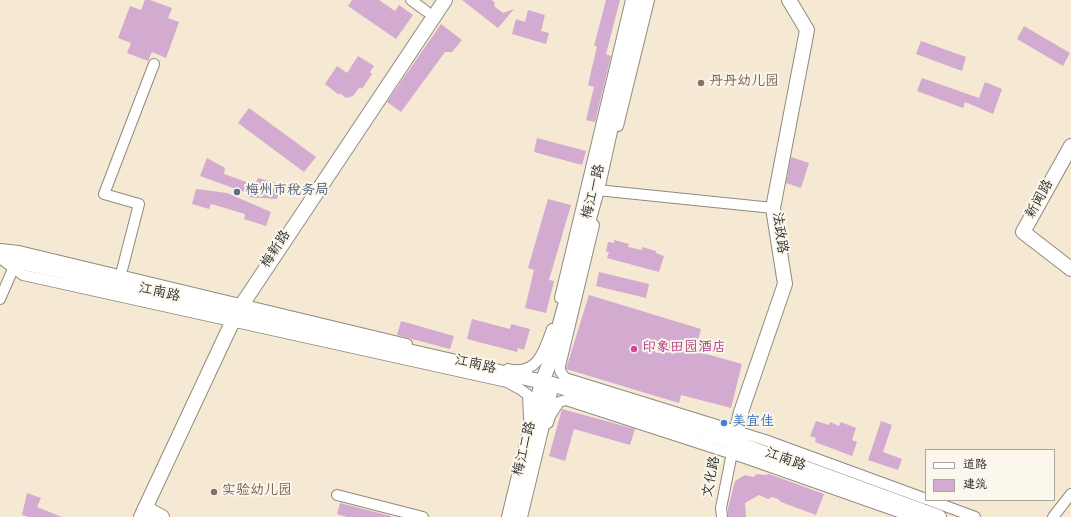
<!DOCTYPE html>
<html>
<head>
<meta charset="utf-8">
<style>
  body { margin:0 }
  #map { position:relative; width:1071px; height:517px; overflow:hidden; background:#f6e9d3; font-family:Dekko,"LXGW WenKai TC",sans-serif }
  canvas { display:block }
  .legend { position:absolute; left:925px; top:449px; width:130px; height:52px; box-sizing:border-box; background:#fbf7ec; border:1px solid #a8a59f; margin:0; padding:5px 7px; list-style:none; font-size:12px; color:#2b2b2b }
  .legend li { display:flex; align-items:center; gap:8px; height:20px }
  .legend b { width:20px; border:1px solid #a8a59f }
</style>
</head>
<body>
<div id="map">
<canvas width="1071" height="517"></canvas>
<ul class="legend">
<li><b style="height:5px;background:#fff"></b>道路</li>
<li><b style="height:11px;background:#d3aad0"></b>建筑</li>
</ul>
</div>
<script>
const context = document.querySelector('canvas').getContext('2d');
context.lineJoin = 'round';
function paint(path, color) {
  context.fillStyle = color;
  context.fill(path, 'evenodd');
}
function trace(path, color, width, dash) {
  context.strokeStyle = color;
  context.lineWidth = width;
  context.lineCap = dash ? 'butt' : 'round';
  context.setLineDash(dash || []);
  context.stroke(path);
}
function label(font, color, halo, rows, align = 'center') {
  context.font = font + ' Dekko,"LXGW WenKai TC",sans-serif';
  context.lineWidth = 4;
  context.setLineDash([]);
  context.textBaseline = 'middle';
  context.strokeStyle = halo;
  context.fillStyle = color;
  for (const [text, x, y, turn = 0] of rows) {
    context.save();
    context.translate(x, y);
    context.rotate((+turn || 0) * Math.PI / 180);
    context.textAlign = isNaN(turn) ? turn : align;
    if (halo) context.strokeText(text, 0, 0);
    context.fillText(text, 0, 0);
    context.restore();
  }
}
paint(new Path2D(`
  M145,0H150L172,8L168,18L179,22L166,58L152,52L148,61L127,53L131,43L118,38L130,6L141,10Z
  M352,0H379L395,11L399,5L413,15L396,39L348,6Z
  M462,0H492L495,3L494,6L503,13L514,9L498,28Z
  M606,0H620L606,54L611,56L595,122L586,120L594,87L588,85L597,46H594Z
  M528,10L545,15L541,31L549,33L546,44L512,34L516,19L525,22Z
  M441,24L462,40L452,52H445L401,112L387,102Z
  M1024,26L1070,53L1063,66L1017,39Z
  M921,41L966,57L962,71L916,54Z
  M358,56L374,66L370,72L372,74L362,89L360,87L353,96L346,98L340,93L339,95L325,84L337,66L347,73Z
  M922,78L979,98L985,82L1002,89L993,114L965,102L963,108L917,91Z
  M249,108L316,157L304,172L238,123Z
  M537,138L586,151L582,165L534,152Z
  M791,157L809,163L801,188L786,183Z
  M207,158L225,168L224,174L255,185L258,178L276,183H282L277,199L246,197L247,193L200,176Z
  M196,189L227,193L271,212L266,226L244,219L245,214L211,204L209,209L192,204Z
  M548,199L571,205L549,280L554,281L546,313L525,308L534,270L528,268Z
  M614,240L629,244L628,247L642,250V247L656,251V253L664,256L659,272L607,258L609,252H606L608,242L614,243Z
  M599,272L649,284L646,298L596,286Z
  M589,295L701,329L695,351L742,364L731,408L681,395L679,403L566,369Z
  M472,319L510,329L511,324L530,329L524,350L518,348L517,352L467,339Z
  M401,321L454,336L450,349L397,335Z
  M562,409L635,429L630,445L574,429L565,461L549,456Z
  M816,421L829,425L830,422L839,426L841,422L856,428L852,440L857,442L852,456L815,442L816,438L810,436Z
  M881,421L892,425L883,452L902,459L898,470L868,460Z
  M757,474L765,475L769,474L824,494L816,515L781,502L778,499L772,497L768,499L759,495L745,503L746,517H728V508L735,481L745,475L753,477Z
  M27,493L41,498L37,507L62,517H29L22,515Z
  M340,503L391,516V517H347L337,514Z`), '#d3aad0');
const street = new Path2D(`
  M411,0L426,11
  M618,126L649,0
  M597,190L773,208
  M594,225L560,366V371L565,378L765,440L926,499
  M0,249L19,251L407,344
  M0,258L23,275L507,382L520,389L528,395L529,418
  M122,270L139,204L104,194L154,64
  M560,298L631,0
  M0,299L16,262
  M508,369C537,376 544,352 552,329
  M548,423L550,416L559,402L566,400L748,459L913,517
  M337,495L423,517
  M929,500L975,517
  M722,517L721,508L733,448
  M1053,517L1071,494`);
const secondary = new Path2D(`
  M1071,146L1023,232L1071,269
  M0,254L16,261L552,384L734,442L939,517
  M734,442L741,412L785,284L773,208L807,30L789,0
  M145,508L162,517
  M141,517L237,312L445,0
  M509,517L542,382L548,367L597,190L639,0
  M520,517L552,384`);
trace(street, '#908a7f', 12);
trace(secondary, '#908a7f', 16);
trace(street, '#fff', 10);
trace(secondary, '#fff', 14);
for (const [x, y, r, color] of [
  [701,83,4,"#8d6e63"],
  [237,192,4,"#5c6f8a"],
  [634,349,4,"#d1479c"],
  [724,423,4,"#3f7fe0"],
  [214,492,4,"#8d6e63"]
]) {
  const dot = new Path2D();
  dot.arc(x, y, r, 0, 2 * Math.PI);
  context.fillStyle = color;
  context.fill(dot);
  trace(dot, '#fbf7ec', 1.5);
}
label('14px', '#785e54', '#fbf7ec', [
  ["丹丹幼儿园",709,83],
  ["实验幼儿园",222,492]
], 'left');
label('14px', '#4e5e75', '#fbf7ec', [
  ["梅州市税务局",245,192]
], 'left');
label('14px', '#2b2b2b', '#fbf7ec', [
  ["梅江一路",595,192,-76],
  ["新闻路",1041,200,-61],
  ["法政路",778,233,82],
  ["梅新路",277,250,-57],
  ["江南路",159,294,13],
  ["江南路",475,366,13],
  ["梅江二路",526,449,-76],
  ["江南路",785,461,20],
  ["文化路",713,477,-79]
]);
label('14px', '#b23c85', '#fbf7ec', [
  ["印象田园酒店",642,349]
], 'left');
label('14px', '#366cbe', '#fbf7ec', [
  ["美宜佳",732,423]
], 'left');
</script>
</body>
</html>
